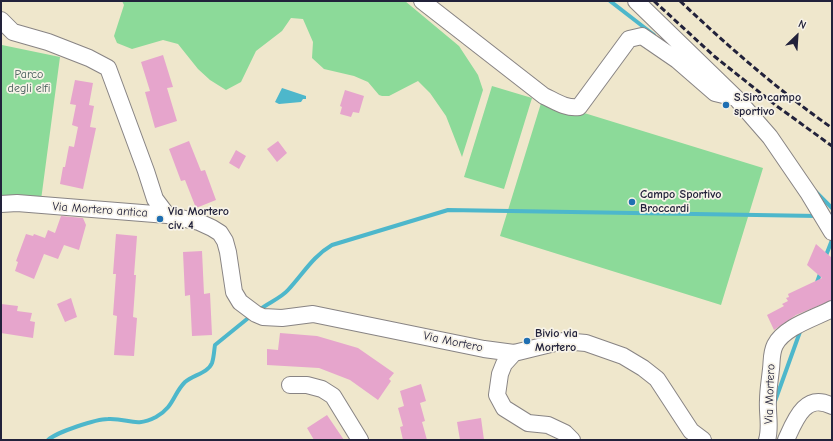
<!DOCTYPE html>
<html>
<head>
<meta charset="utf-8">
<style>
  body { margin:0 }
  #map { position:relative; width:833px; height:441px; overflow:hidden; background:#efe7cc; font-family:"Comic Neue",sans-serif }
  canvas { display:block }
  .frame { position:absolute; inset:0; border:2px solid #22223b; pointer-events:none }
  .north { position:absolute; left:777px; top:16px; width:40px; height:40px; -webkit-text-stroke:3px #f7f3e8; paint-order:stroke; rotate:25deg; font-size:11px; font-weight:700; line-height:16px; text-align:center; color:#22223b }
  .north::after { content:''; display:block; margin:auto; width:14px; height:18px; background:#22223b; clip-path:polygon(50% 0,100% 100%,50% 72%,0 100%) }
</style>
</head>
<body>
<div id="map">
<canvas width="833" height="441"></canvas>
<div class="frame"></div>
<div class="north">N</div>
</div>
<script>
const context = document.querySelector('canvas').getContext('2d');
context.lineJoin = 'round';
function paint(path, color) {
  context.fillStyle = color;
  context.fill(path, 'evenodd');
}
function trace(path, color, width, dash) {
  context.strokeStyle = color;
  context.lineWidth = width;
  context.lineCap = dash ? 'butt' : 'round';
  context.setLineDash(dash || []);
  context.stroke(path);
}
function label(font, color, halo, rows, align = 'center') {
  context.font = font + ' "Comic Neue",sans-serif';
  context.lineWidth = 3.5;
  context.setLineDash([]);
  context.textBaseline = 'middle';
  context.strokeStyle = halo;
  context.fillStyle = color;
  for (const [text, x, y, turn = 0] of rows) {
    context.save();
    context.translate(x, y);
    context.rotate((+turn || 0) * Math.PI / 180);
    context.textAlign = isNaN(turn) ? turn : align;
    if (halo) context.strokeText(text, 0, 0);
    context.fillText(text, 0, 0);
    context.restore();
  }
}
paint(new Path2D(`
  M122,1H405L459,46L478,75L483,90L462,157L446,116L430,93L418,81L389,96H382L379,95L368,82L354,76L324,69L312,58L313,42L303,19L291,18L282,31L256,51L241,82L226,90L210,80L198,69L178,44L163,40L132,49L117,43L114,36L124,5Z
  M2,45L60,57L41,200H1Z
  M492,86L532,98L504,189L464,177Z
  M542,100L763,168L721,305L500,236Z`), '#8cda99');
paint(new Path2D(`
  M282,88L306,96V99H303L301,102L279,104L275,102Z`), '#4db7cb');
trace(new Path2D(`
  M610,1L654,35
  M815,191L832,208
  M825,258L832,240
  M816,285L821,271
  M258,311C267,303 280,299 288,290C303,274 313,256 332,245L448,210L818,216
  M774,404L801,329
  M48,440C57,432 96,419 108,419C129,418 135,428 156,417C174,407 173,394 185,382C193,375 208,373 212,363C214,357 214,351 215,345L252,315`), '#4db7cb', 4);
paint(new Path2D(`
  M163,55L173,87L167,88L177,121L155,128L145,92L150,91L141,62Z
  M75,80L93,83L89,105L94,106L90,127L96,128L83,189L60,184L63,167H65L69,146L74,147L78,127L72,125L76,105L70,104Z
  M345,90L364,96L359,113L353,112L351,117L340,114L342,107L340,106Z
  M189,141L201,171L205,170L216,200L196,208L185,180L181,181L169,149Z
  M278,141L287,153L277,162L267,149Z
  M236,150L246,156L239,169L229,163Z
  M61,216L83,218L86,225L79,250L64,245L58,259L44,254L34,279L15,271L18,262L16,261L26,234L33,236L34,234L45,238L48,230L55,233Z
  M116,234L137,236L134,275H136L133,317L137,318L134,356L114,355L117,316L113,315L116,274H113Z
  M816,244L832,258V300L796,315L774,330L767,315L784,306L782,304L788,301L786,298L789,297L788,294L822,278L807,265Z
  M202,251L204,294L210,293L212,335L192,336L190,295L185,296L183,252Z
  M71,298L77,317L65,322L57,304Z
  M1,304L18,306L17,311L32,313L30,321L35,322L33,338L1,333Z
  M280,333L317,336L358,348L394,373L389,379L391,381L378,400L350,380L319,368L267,365V349L278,350Z
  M421,384L426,401L420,403L425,421L422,422L427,440H403L400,427L403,426L398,408L404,406L400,391Z
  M327,415L344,440H314L307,428Z
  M481,418L484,440H460L457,422Z`), '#e6a5cc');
const minor = new Path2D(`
  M422,1L544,96C555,101 566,109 579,107L629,39L642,36L677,60L715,93L736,98
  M636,1L736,98L770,137L809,194L832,232
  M1,20L13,32L48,42L89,58L108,68L146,171L155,199L167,215
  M1,204L17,203L167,215L199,222L212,228L220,233L225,241L228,252L234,292L240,302L256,314L263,317L282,318L313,314L484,349L514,353L563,341L586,343L623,356L643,368L657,379L691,431L703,440
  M514,353L504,364L500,374L497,395L504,408L528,423L548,425L565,433L572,440
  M290,385H307L322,389L333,396L360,440
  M767,440C771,427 767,414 768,400C768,390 770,379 771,369C772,361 771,353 775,345C784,327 815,318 832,309
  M786,440C795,420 805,392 832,406`);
trace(minor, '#888484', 18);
trace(minor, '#fff', 16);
trace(new Path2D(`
  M654,1L714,56L778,107L832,146
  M680,1C729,47 778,90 832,128`), '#22223b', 3, [6, 3]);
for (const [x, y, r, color] of [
  [726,105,4,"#1f6fb2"],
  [632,202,4,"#1f6fb2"],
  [160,219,4,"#1f6fb2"],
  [527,341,4,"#1f6fb2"]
]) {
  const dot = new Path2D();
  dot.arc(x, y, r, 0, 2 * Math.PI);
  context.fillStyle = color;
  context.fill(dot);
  trace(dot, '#f7f3e8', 1.5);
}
label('12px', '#425957', '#f7f3e8', [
  ["Parco",29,75],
  ["degli elfi",29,89]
]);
label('bold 12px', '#22223b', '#f7f3e8', [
  ["S.Siro campo",734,98],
  ["sportivo",734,112],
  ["Campo Sportivo",640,195],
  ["Broccardi",640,209],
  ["Via Mortero",168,212],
  ["civ. 4",168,226],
  ["Bivio via",535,334],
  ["Mortero",535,348]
], 'left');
label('12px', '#22223b', '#f7f3e8', [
  ["Via Mortero antica",100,210,4],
  ["Via Mortero",453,342,12],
  ["Via Mortero",770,394,-88]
]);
</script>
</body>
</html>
